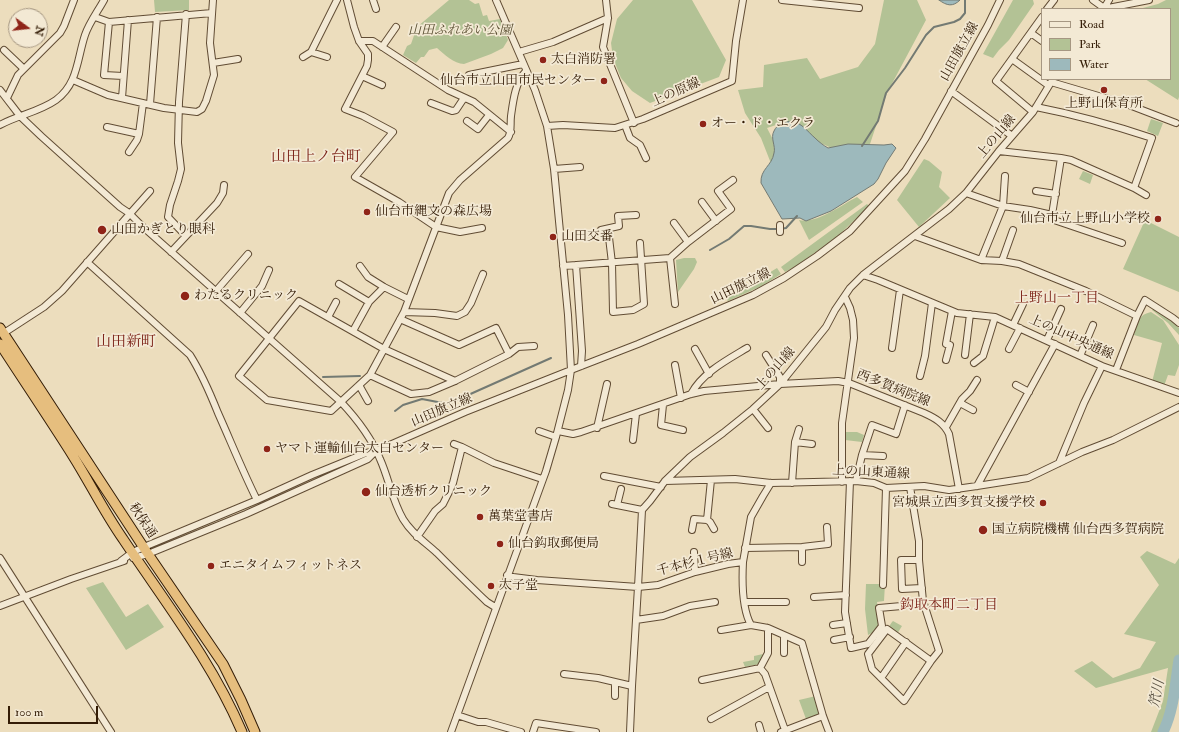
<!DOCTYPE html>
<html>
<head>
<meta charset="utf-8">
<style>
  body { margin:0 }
  #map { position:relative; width:1179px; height:732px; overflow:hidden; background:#ecddbd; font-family:"IM FELL Double Pica",serif }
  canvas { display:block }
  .legend { position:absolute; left:1041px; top:8px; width:130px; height:72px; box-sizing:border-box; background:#f3e9d4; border:1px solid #a69782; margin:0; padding:5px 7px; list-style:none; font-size:12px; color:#331c06 }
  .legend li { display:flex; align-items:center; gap:8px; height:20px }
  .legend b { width:20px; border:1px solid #a69782 }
  .north { position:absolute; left:8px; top:8px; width:40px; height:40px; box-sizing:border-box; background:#f3e9d4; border:1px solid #a69782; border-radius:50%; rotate:105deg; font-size:11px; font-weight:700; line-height:16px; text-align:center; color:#331c06 }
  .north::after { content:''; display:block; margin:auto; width:14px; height:18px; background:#8f2418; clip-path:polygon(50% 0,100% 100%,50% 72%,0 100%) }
  .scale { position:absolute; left:8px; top:706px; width:90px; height:18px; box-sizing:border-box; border:2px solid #331c06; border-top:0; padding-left:5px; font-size:12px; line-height:14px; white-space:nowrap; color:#331c06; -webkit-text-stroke:3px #f3e9d4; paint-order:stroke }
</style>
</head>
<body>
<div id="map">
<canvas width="1179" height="732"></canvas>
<ul class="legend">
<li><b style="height:5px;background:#f3e9d4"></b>Road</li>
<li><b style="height:11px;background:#b3c295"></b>Park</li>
<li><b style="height:11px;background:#9db9bc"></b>Water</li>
</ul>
<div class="north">N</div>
<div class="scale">100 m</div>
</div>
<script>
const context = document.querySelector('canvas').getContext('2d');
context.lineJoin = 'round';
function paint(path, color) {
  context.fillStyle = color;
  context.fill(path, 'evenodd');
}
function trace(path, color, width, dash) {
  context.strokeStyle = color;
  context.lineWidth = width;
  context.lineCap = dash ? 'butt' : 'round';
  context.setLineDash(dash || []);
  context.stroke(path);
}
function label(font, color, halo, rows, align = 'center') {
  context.font = font + ' "IM FELL Double Pica","Noto Serif JP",serif';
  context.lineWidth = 3.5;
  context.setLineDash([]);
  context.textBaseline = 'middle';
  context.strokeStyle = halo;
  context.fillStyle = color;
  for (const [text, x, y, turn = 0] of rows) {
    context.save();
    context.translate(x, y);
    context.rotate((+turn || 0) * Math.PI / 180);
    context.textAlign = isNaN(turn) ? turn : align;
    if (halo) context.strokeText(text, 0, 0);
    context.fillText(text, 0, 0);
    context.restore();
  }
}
paint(new Path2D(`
  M154,0H189V10L155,12Z
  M449,0H469L475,4L479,3L483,16L487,15L489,21L500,19L508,40L503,48L491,54L464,64C454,64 444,54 437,48L429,50L424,57H421L416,63L403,55L407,46L411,44L417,27Z
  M633,0H692L726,60L719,77L650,103L632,91L621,78L613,58L611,43L617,19Z
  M884,0H917L926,20L887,93L867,153L838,151L779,124L767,128L782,157L772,166L761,138L745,113L738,90L763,87L764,65L807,58L820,79L858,67L875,44Z
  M1013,0H1033L1034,4L1009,40L999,50L993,58L983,54Z
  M1166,0H1179V97L1178,100L1145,79H1170V9H1139L1158,4Z
  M1151,119L1163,123L1158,136L1147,131Z
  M924,159L929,161L942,172L939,187L950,198L919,227L897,200Z
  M1083,171L1093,175L1090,184L1079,179Z
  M857,197L863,202L809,240L799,220C817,224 841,205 857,197Z
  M867,204L869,206L839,235L798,265L785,272L781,267Z
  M1145,220L1179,237V292L1123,269Z
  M684,258H695L697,262L694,269L678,292L676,260Z
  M777,268L781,274L762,286L728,301L726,299Z
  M1155,308L1170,319L1179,328V335L1168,323L1152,310Z
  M1151,312L1163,320L1179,345V365L1175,376L1168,375L1164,386L1152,382L1162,343L1134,335C1138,324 1137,315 1151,312Z
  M846,432H857L864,435L862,442L845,440Z
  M1147,551L1175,564L1179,558V691L1177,704L1167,732H1151L1163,701L1168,668L1096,688L1074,671L1092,661L1113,678L1140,668L1156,642L1124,634L1159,585L1140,557Z
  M103,582L126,617L148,604L164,627L126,650L86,588Z
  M866,584H885L884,601L877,602L880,624L872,633L868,635L865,609Z
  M893,621L902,626L897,634L888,628L892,622Z
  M763,654L759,664L745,667L743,662L754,660V656Z
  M816,696L821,714L806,719L799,700Z`), '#b3c295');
const water = new Path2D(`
  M939,0H960C953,7 947,6 939,0Z
  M792,121C803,124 807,131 815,138C819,142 823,145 828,148L848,144L884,145L892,144L896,148L886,163L878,179L874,184L831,211L806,221L800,218L782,219L761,183C760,169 772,166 774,153C776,146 770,138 774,131C777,124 785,122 792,121Z`);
paint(water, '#9db9bc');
trace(water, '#737a73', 1);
trace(new Path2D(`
  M862,146L878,121L886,93L905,68L926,35L934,27L954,22L960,19L965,13V0
  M780,229L786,228L797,216
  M710,250L729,239L744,226H751L770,229H778
  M323,377L360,376
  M395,411L403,405L422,399L448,404L551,358`), '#737a73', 2);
trace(new Path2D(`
  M1163,732C1174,710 1175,684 1179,660`), '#9db9bc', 11);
const minor = new Path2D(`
  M347,0L354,27L359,41L368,54V60L367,66L345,109L363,116L393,132L355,177L399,202L436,227L460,232L482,228
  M373,0L376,9
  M606,0L608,18L603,47L634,123
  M782,0L859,8
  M1093,0L1104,8
  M1104,8L1109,0
  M1047,9L1054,0
  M1103,9L1149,0
  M95,17L109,22L212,13
  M109,22L104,75L123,76
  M1031,33L1042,41
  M359,41H373L448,90L474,102L511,132
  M382,47L396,27
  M4,50L24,69
  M311,52L327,57
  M519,52L553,42L608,18
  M303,57L311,52L337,0
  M1012,59L1048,85
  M213,63L238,59
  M469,75L523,64
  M362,76L382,85
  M73,80L108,95L164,108L197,112L202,109L206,101L214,75L210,43L213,0
  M1051,82L1129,105L1176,123
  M0,90L20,116L41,136L120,207L129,213L142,226L341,402C357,419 371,437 380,459C389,479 392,500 403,519C412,534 425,542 437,553C454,570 470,586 487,602L495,607
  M951,91L1012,136
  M7,98L18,75L60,33L64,26L74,0
  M122,98L128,20
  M431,103L452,111L456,110L464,98
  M150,104L157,17
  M1033,112L996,81L1042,17
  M467,121L478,129L489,115
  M0,125C18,115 39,112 56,100C78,84 77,59 85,35C89,23 98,11 104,0
  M625,125L630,138L640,145L646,158
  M547,126L563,125L615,128L643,119L732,81L736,41L743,0
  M107,127L139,134
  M999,151L1061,158L1071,160L1134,188L1152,138C1113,125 1077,115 1036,107
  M129,152L137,140L139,134L143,103
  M554,169L580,167
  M1134,188L1146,195
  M1036,191L1056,194
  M966,193L1003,206L1030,210L1052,215L1054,220L1122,243
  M702,202L716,221
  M1052,215L1061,158
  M674,223L688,242
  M780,225V232
  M608,229L612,263L613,312L633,310L644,304L640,243
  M601,230L619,226L618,216L636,215
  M186,236L168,217L170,205L178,181L181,169L178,143L179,102L186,14
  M915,236L981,260L1002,261L1019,264L1086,291L1137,316
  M171,252L217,203L223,193L224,185
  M670,258L675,304
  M981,260L1003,206L1005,176
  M1002,261L1013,230
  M87,262L190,355C202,374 210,393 218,413C231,442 243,472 257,500
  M576,265L582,351L581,366
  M360,266L368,277L384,287L408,299
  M563,266L670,258L688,242L731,209L718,191L733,180
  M863,275L878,280L957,313L995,317L1102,366L1179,393
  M339,284L369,302
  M216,291L248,254
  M404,312L435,313L457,316L465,312L471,303L483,274
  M240,313L262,286L269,270
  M328,317L336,302
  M400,319L459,345L496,328L509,354
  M1013,325L1023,304
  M353,331L369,302L384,287
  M4,333L44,307L62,291L150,191
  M1047,340L1061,309
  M892,348L900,290
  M695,349L709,374
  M1009,349L1020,328
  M766,355L780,377V384
  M965,355L970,314
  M1080,356L1093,325
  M946,360L950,345L946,344L952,311
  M974,363L983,356L995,317
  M675,365L681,398
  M1116,370L1137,316L1145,300L1173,318L1179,323
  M370,375L411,394L429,392L455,381L509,354L518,347L534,346
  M920,376L925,356L932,303
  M455,381L384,349L299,301L239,376L267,400L331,411L370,375L404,312L449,193L460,180L508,138C512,131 510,125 511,116C513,102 515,82 526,71
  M359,385L368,401
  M1016,385L1029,392
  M691,394C702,373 727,360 747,348
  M960,403L973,410
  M663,405L661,425L683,430
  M753,409L768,428
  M946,427L962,399L970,391L977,380
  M597,428L607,384
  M539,431L556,437
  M558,431L573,434L581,432L691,394L704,391L780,384L838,381L849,383L924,413C935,418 944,423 949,434L959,489
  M633,440L636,414
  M795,442L812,444
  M462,447L494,463L542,479
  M862,455L883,456
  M1059,463L1084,403L1102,366
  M604,476L661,487
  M665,481L735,479L771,483L856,481L874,483L886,488L924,486L949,490L977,486L1028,478L1082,452L1113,440L1179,407
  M850,481L845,612L851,648L868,644L882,626L879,608L924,604
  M856,481L862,455L872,425L896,434L905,405
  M842,482V423L854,338L853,320L850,308L845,297
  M792,483L795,442L799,429
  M977,486L1055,344
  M910,487L919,541V560L923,601L939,651L931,661L887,629L868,654L872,669L904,701L931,661
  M612,504L642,510
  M617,505L621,489
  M707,520L710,522L714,529
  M692,530L694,519L707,520L711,480
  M417,537L435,511L443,504L448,494L453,483L462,447L454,444
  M745,548L802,547L828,544L827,527
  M694,552L695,572
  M0,558L111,732
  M133,558L148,554L246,514L368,459L376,451
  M919,560H901L902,589L922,588
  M121,561L133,552L144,547L257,500L312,475L366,453L376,451L465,412L571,370L638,344L753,295L784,278L817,256L850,231L905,171L925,139L988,25L1000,0
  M802,562V547
  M507,575L513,577L537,580L638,587L642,510L650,501L665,481L690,457L723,433L753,409L780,384L826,327L835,310L850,288L863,275L949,209L966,193L999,151L1033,112L1053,79
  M883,585L886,488
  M814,597L846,595
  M745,602H786
  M0,606L71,579L124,561
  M636,620L663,616L690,606L715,602
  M833,625L847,623
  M768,628L802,643L823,716L829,732
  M721,630L751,625
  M834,640L850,637
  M784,653V636
  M760,668L765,674L785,730
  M564,674L598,678L632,686
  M881,678L906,642
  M702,680L760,668L768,653V628L751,625C742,609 742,581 743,562
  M615,696V683
  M457,715L478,722H486L521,732
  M711,719L769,687
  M759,725L761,732
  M451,732L546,471L556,437L568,390L571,370L568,315L554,169L547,126L535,90L496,0
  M533,732L536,723L596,732
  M630,732L632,686L638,587L658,585L695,572L728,564L743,562L751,517L763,496L771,483
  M781,732L823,716`);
const highway = new Path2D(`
  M0,328L148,554L223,664L241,700L255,732
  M0,344C24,381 49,418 73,456C90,483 104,512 123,539C165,602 212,662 242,732`);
trace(minor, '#614c34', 8);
trace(highway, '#331c06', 11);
trace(minor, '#f3e9d4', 6);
trace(highway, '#e6be7e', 9);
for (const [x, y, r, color] of [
  [543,60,4,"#8f2418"],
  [604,81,4,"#8f2418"],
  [1104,90,4,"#8f2418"],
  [703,124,4,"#8f2418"],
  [367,212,4,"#8f2418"],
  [1158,219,4,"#8f2418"],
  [102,230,5,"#8f2418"],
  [553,237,4,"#8f2418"],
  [185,296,5,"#8f2418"],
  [267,449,4,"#8f2418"],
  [366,492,5,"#8f2418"],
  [1043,503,4,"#8f2418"],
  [480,517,4,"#8f2418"],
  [983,530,5,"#8f2418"],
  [500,544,4,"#8f2418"],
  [211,566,4,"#8f2418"],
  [491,586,4,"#8f2418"]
]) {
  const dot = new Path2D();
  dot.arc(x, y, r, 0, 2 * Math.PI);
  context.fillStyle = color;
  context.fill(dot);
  trace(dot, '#f3e9d4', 1.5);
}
label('italic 13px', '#594e31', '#f3e9d4', [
  ["山田ふれあい公園",460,31]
]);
label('13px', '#331c06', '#f3e9d4', [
  ["山田旗立線",960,52,-61],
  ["上の原線",676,93,-24],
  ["上の山線",997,137,-50],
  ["山田旗立線",741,287,-26],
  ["上の山中央通線",1071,338,24],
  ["上の山線",776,369,-48],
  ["西多賀病院線",893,389,22],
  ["山田旗立線",442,411,-23],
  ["上の山東通線",871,473,3],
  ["秋保通",142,521,57],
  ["千本杉１号線",695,563,-14]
]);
label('13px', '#331c06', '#f3e9d4', [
  ["太白消防署",551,60],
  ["仙台市立山田市民センター",596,81,"right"],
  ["上野山保育所",1104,104,"center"],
  ["オー・ド・エクラ",711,124],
  ["仙台市縄文の森広場",375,212],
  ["仙台市立上野山小学校",1150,219,"right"],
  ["山田かぎとり眼科",111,230],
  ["山田交番",561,237],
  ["わたるクリニック",194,296],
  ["ヤマト運輸仙台太白センター",275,449],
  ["仙台透析クリニック",375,492],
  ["宮城県立西多賀支援学校",1035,503,"right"],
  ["萬葉堂書店",488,517],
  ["国立病院機構 仙台西多賀病院",992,530],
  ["仙台鈎取郵便局",508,544],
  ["エニタイムフィットネス",219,566],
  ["太子堂",499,586]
], 'left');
label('14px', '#7a1f14', '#f3e9d4', [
  ["上野山一丁目",1057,299],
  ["鈎取本町二丁目",949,606]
]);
label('italic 14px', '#534b3d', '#f3e9d4', [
  ["笊川",1158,694,-79]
]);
label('15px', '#7a1f14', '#f3e9d4', [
  ["山田上ノ台町",316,158],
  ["山田新町",126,343]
]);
</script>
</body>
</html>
